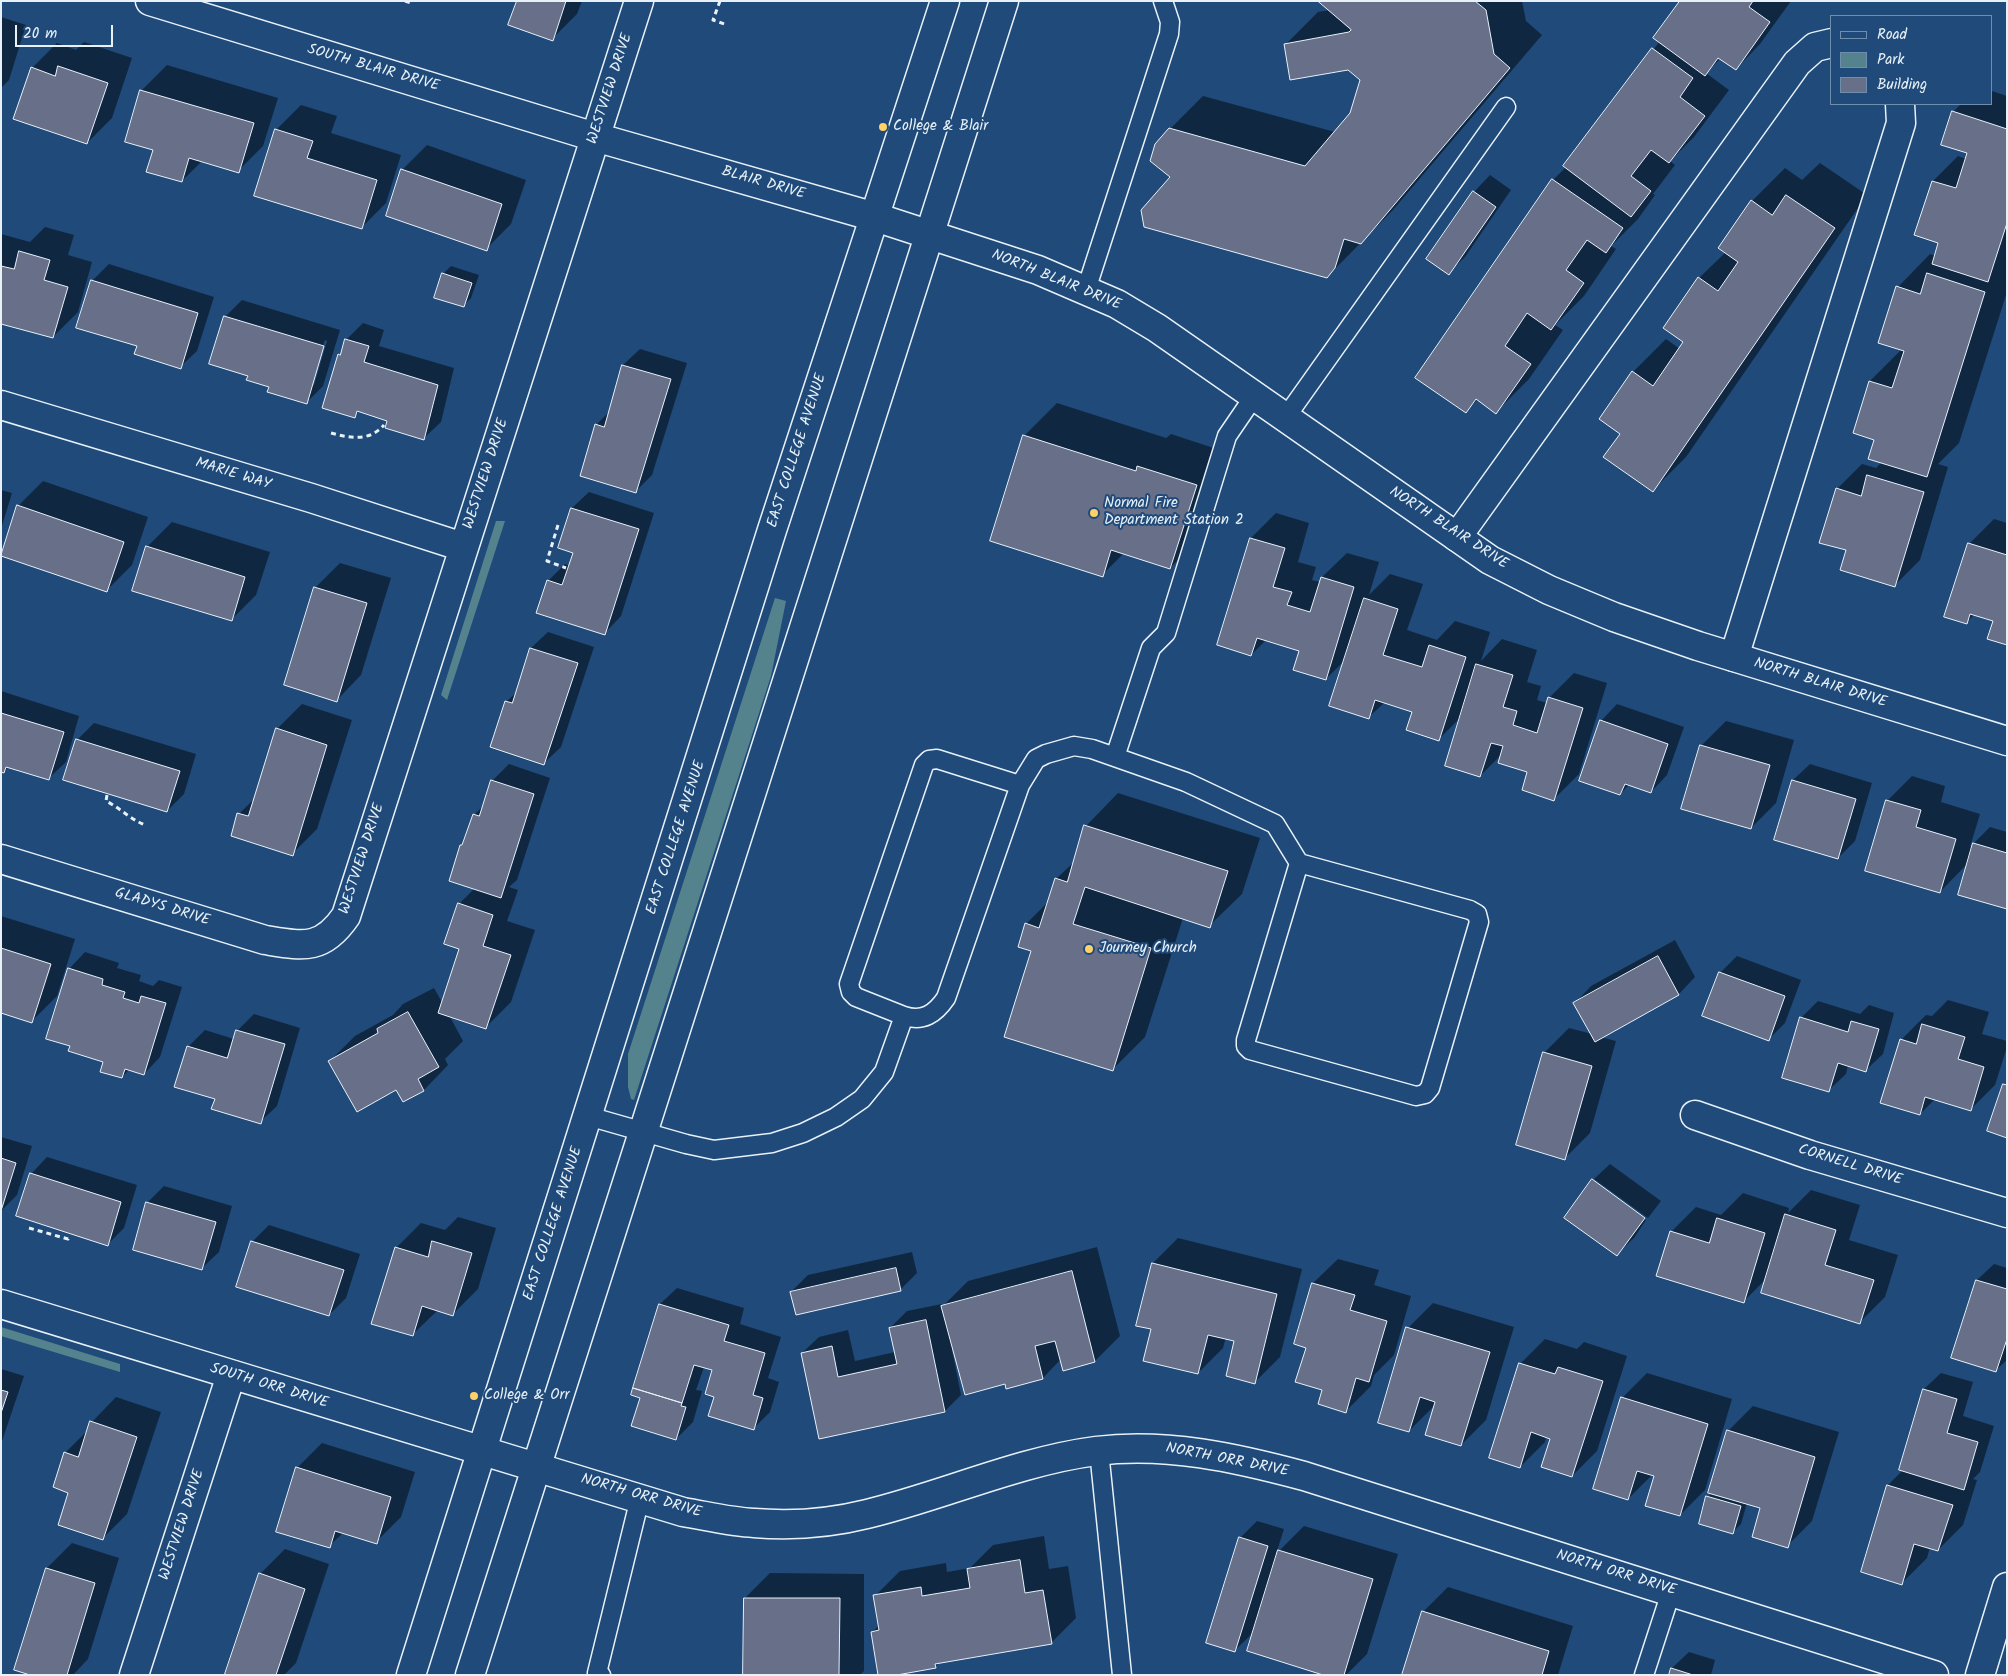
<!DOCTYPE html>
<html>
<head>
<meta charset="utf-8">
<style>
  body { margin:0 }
  #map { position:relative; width:2008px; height:1676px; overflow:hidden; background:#1f4a7a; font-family:Kalam,sans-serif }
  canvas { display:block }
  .frame { position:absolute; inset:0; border:2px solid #e8f1f8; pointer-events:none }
  .legend { position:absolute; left:1830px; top:15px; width:162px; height:90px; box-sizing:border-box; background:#1f4a7a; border:1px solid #6f8dac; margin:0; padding:6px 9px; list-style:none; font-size:15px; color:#e8f1f8 }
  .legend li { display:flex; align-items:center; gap:10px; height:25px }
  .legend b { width:25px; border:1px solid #6f8dac }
  .scale { position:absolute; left:15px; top:25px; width:98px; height:22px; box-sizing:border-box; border:2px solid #e8f1f8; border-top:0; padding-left:6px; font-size:15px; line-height:18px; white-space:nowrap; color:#e8f1f8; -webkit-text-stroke:4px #1f4a7a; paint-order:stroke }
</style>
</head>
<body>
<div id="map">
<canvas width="2008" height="1676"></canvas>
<div class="frame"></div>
<ul class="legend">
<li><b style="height:6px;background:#1f4a7a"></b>Road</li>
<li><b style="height:14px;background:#55838d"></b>Park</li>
<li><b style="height:14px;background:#676f89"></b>Building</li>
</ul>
<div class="scale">20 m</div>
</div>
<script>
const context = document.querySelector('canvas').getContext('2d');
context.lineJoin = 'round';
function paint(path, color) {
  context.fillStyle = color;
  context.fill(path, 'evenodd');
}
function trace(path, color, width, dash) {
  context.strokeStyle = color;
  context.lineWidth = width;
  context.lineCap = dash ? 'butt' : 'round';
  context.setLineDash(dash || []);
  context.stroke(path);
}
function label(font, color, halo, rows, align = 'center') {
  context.font = font + ' Kalam,sans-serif';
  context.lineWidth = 4;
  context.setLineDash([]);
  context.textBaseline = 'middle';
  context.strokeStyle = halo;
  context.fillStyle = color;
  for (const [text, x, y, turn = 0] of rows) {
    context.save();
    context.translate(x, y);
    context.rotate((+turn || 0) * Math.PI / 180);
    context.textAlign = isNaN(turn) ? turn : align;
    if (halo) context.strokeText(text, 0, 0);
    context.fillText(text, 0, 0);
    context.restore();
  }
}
paint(new Path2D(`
  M496,521H505L447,700L441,695Z
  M775,598L786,601L771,676L634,1100L631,1099L628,1087V1054Z
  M1,1327L120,1364V1372L1,1336Z`), '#55838d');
paint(new Path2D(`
  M518,1H582L577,14L552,39Z
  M1320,1H1522L1526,21L1542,35L1393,210L1327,277L1172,177L1170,129L1203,96L1335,132L1351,114L1361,79L1348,69L1285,45L1318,12L1330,10Z
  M1682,1H1791L1760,44L1736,69L1721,58L1706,73L1729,90L1694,137L1670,161L1675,165L1653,194L1655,195L1638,219L1611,246L1616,249L1584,296L1555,325L1563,330L1529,379L1496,412L1478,399L1466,411L1553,180L1566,167L1565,166L1660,41Z
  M1,17L26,25L9,80L1,88Z
  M84,42L132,58L112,118L87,143L32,68L57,43L76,50Z
  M167,65L278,98L263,146L238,171L202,161L182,181L154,149L127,141L142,90Z
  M1992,91L2007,96V292L1959,443L1938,464L1948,467L1920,560L1895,585L1847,549L1837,489L1862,464L1876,468L1882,462L1876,439L1870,381L1902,349L1898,287L1930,254L1936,256L1940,242L1933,181L1958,156L1966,159L1969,153L1953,112L1961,104H1992Z
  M301,105L337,116L331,133L401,155L386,203L361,228L276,130Z
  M427,145L526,180L511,224L486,249L402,170Z
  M1820,163L1867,195L1686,457L1653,490L1622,434L1601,419L1633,372L1666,339L1680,349L1685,342L1699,278L1726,252L1752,201L1785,168L1802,180Z
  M1490,175L1511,190L1465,257L1448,273L1474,192Z
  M45,227L74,235L68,255L92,262L78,312L53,337L1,322V234L30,242Z
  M109,264L214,297L197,351L180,367L138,345L92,281Z
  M451,266L479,275L471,298L463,306L443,274Z
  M242,300L340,330L323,386L306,403L249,375L225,317ZM325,340L327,341L314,385H311Z
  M363,323L384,330L379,346L454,368L441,422L424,438L389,420L359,411L354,416L339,355L343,352L346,340Z
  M640,349L687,363L652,475L636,491L596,425L609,412L623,365Z
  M1057,403L1166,438L1171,434L1229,453L1203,535L1170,568L1124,553L1102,575L1024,436Z
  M43,481L148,517L132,565L107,590L18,506Z
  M1,490L12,493L1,529Z
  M589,492L654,513L621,616L605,633L548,581L565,564L570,566L574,552L559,547L572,508Z
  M1276,513L1309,523L1298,562L1316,567L1312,580L1320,582L1322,577L1347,553L1379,562L1369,595L1390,574L1423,584L1407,630L1437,640L1455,621L1490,632L1481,661L1502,639L1537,650L1527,682L1541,686L1537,700L1547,703L1549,698L1574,673L1607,683L1579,774L1554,799L1529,771L1502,754L1480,776L1462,716L1439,739L1414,711L1385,702L1369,717L1345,660L1326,679L1301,650L1266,640L1251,655V538Z
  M1994,519L2007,523V644L1995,620L1975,614L1967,622L1969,544Z
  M172,522L270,552L256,595L231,620L147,547Z
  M340,563L391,578L361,675L337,700L315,588Z
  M548,632L594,647L561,747L544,763L507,701L518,691L531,648Z
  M1,691L79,716L66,762L49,778L9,766L4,772L1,771Z
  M302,704L352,720L317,829L292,854L239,814L256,797L277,729Z
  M1617,704L1684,727L1667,775L1651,792L1630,784L1620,794L1601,721Z
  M1726,721L1794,740L1776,803L1751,828L1701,746Z
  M94,723L196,754L184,794L167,811L77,740Z
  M509,764L550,778L517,880L509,887L518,890L507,921L535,930L511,1002L486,1027L449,1015L463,1041L445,1059L448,1065L424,1090L403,1101L397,1088L330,1061L355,1036L393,1015L403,1004L434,988L443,1004L461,948L459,904L475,888L462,845L465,842L474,815L485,804L492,781Z
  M1810,764L1872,783L1855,841L1838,858L1793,780Z
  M1912,776L1945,786L1941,802L1980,814L1970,847L1990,827L2007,832V908L1968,863L1940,892L1887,801Z
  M1118,793L1260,838L1242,894L1209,926L1183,918L1145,1037L1112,1070L1033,950L1026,924L1049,901L1056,879L1075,861L1086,826Z
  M1,916L75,939L57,996L32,1021L1,1012Z
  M1675,940L1695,977L1679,994L1601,1037L1616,1041L1590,1133L1565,1158L1544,1053L1569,1028L1592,1034L1575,1003L1591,986Z
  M85,952L119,963L117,968L141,975L139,981L153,986L159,980L182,987L160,1057L144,1074L130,1069L122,1077L105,1061L71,1045L69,969Z
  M1737,956L1801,980L1785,1023L1769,1039L1720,973Z
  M1948,1000L1989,1012L1982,1034L2007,1041V1047L1995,1085L1970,1110L1935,1099L1920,1114L1901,1040L1926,1015L1932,1016Z
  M1818,1001L1860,1014L1869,1005L1894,1013L1883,1054L1866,1070L1848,1065L1846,1074L1829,1090L1801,1018Z
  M254,1014L300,1028L277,1106L260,1122L188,1047L205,1030L234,1039L237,1031Z
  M1,1137L32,1146L17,1195L1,1211Z
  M47,1157L137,1185L124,1228L107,1245L31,1174Z
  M1610,1164L1661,1201L1648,1218L1594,1179Z
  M1594,1179V1182L1646,1220L1634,1238L1617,1254L1566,1217Z
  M164,1186L232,1206L219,1252L202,1268L148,1202Z
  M1811,1190L1860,1205L1849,1240L1898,1255L1885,1297L1860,1322L1767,1278L1744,1301L1671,1232L1696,1207L1721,1215L1743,1193L1789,1208L1788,1213Z
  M458,1217L496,1228L478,1289L453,1314L438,1310L412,1335L396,1248L421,1223L445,1230Z
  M269,1225L360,1254L346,1298L329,1315L252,1242Z
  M1178,1238L1302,1269L1280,1357L1255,1382L1236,1340L1226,1337L1223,1348L1198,1373L1152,1328L1153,1263Z
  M1097,1247L1120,1336L1095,1361L1061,1359L1043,1378L1007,1387L1005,1383L954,1350H952L961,1395L945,1411L820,1438L802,1353L819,1337L848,1330L855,1361L895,1352L890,1328L907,1311L942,1304L943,1306L968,1281Z
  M912,1252L917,1273L900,1290L791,1292L808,1275Z
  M1338,1259L1379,1270L1374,1285L1411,1296L1394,1355L1374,1375L1371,1386L1346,1411L1323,1389L1313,1283Z
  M1994,1264L2007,1268V1360L1996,1370L1977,1280Z
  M677,1288L744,1308L740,1324L781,1337L768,1378L779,1382L770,1412L753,1429L715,1396L713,1369L704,1367L696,1390L702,1391L693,1422L676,1439L641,1397L660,1304Z
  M1433,1303L1514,1327L1486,1420L1461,1445L1436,1404L1409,1431L1408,1328Z
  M1545,1339L1577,1349L1584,1342L1627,1356L1597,1451L1572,1476L1552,1438L1546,1436L1545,1442L1520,1467V1364Z
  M1,1369L24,1376L1,1444Z
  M1647,1373L1732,1399L1705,1490L1680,1515L1656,1475L1653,1474L1628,1499L1622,1398Z
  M1941,1373L1973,1382L1963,1416L1994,1426L1980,1472L1973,1479L1977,1480L1963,1525L1938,1550L1930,1547L1927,1558L1902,1583L1888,1485L1903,1470L1900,1469L1924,1389Z
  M116,1397L161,1412L127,1514L102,1539L70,1492L65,1453L89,1429L92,1422Z
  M1753,1406L1839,1432L1812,1521L1787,1546L1761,1507L1747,1503L1741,1524L1733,1532L1708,1497L1712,1492L1728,1431Z
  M322,1443L415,1472L401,1517L376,1542L344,1532L329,1546L297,1468Z
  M1257,1521L1284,1529L1276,1554L1304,1526L1398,1554L1367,1654L1346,1675H1327L1255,1631L1234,1651L1240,1538Z
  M1044,1536L1049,1569L1068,1566L1076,1618L1051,1643L940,1662L935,1667L872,1632L880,1625L875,1596L900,1571L946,1563L947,1572L970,1568L993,1545Z
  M72,1543L119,1558L88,1659L73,1675H34L16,1669L47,1568Z
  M285,1549L329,1564L296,1663L285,1674L286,1675H230L260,1574Z
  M770,1573L864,1574V1671L860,1675H744L745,1598Z
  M1448,1587L1573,1626L1558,1675H1403L1423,1612Z
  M1689,1652L1715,1660L1711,1675H1670L1672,1668Z`), '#0007');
const building = new Path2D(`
  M517,1H566L553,41L508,25Z
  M1318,1H1475L1486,10L1494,54L1510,68L1361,244L1344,239L1335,268L1327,278L1144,227L1141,210L1170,177L1150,161L1155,144L1169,128L1305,166L1350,113L1360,80L1348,70L1290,80L1284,44L1349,32L1351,30Z
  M1680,1H1753L1749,7L1770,22L1736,70L1718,58L1705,76L1653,38Z
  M1652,48L1693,78L1680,97L1705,116L1669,163L1651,150L1631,176L1651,191L1631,217L1563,166Z
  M58,66L108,83L87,144L13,119L31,67L55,76Z
  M140,90L254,123L239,173L189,158L182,182L146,172L153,150L125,142Z
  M1952,111L2007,129V223L1988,282L1932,264L1938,243L1914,235L1932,181L1956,188L1967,153L1941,145Z
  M275,129L313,141L307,158L377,180L362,229L254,196Z
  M401,169L502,204L487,251L386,216Z
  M1552,179L1623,228L1606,253L1587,240L1566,270L1584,283L1551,330L1527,313L1505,346L1531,364L1496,414L1476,399L1466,413L1415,378Z
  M1473,191L1496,207L1449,275L1426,259Z
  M1786,195L1835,228L1653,492L1603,457L1620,434L1599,419L1632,371L1653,386L1683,342L1663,328L1698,277L1718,291L1738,262L1718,248L1751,200L1772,215Z
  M19,251L50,260L44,280L68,287L53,338L1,324V266L14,269Z
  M442,273L472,283L464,307L434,298Z
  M1927,273L1985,292L1927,477L1868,459L1874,440L1853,433L1869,381L1892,388L1904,351L1878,343L1896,286L1920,294Z
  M91,280L198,313L181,369L134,354L137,346L76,328Z
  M224,316L324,346L307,404L267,392L269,387L246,380L248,376L209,364Z
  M345,339L369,346L364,362L438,385L424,440L385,428L387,421L357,411L355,418L322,408L338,354L340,355Z
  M622,365L671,379L636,493L580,476L595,424L604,427Z
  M1023,435L1136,471L1137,466L1197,485L1170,569L1111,550L1103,577L990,541Z
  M1867,475L1924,492L1895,587L1840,570L1846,550L1819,543L1836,488L1861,496Z
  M17,505L124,542L107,592L1,556Z
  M571,508L639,529L605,635L536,613L547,580L562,585L573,553L558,548Z
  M1250,538L1285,548L1273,587L1292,592L1287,605L1310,612L1321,577L1354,587L1326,680L1293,670L1299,651L1257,638L1251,656L1217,645Z
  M1968,543L2007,555V645L1987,639L1993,621L1970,614L1967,624L1944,617Z
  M146,546L245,577L232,621L132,591Z
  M314,587L367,603L337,702L284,685Z
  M1364,598L1398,609L1383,655L1422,667L1429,645L1466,657L1439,741L1406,730L1412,712L1375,700L1369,719L1329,706Z
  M530,648L578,663L544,765L490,747L505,701L512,703Z
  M1476,664L1513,675L1503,707L1517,711L1513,725L1537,733L1548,697L1583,708L1554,801L1522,790L1527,772L1498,763L1503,746L1491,743L1480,777L1445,766Z
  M1,713L64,732L49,780L6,767L4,773L1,772Z
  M1600,720L1668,744L1651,793L1625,784L1620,795L1579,781Z
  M276,728L327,745L293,856L231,836L237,813L248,816Z
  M76,739L180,771L167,812L63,780Z
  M1700,745L1770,765L1751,829L1681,809Z
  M491,780L534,794L501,898L449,881L460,845H462L473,814L479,816Z
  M1792,780L1856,799L1838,859L1774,840Z
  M1886,800L1921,810L1916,827L1956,839L1940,893L1865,871Z
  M1084,825L1228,871L1210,928L1085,887L1073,924L1151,948L1113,1071L1004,1037L1031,951L1018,947L1025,923L1039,928L1055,878L1067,882Z
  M1973,843L2007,853V909L1958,895Z
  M458,903L493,915L483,946L511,955L486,1029L438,1013L459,949L444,944Z
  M1,948L51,964L32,1023L1,1013Z
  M1658,956L1679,995L1595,1042L1573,1003Z
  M68,968L103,979L102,985L125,992L123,998L139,1003L141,996L166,1003L144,1075L125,1069L122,1078L100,1072L103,1062L68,1051L70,1046L46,1039Z
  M1719,972L1785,996L1769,1041L1702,1016Z
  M408,1012L439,1067L418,1079L424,1091L403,1102L396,1090L357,1112L328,1061L378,1033L377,1029Z
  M1800,1017L1848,1032L1851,1021L1879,1029L1866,1072L1838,1063L1829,1092L1782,1078Z
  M1922,1024L1965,1037L1958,1059L1984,1067L1971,1111L1925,1097L1920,1115L1880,1103L1900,1039L1916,1044Z
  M236,1030L285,1044L261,1124L211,1109L215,1099L174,1087L187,1046L227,1058Z
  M1543,1052L1592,1066L1565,1160L1516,1145Z
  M2003,1084L2007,1085V1138L1987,1131Z
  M1,1158L16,1163L1,1211Z
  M30,1173L121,1202L108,1246L16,1216Z
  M1592,1179L1645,1218L1617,1256L1564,1218Z
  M146,1202L216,1222L202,1270L133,1250Z
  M1785,1214L1836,1230L1825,1265L1874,1280L1860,1324L1761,1293Z
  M1717,1218L1765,1233L1744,1303L1656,1276L1670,1231L1709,1243Z
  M251,1241L344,1270L329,1316L236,1287Z
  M432,1241L472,1253L453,1316L422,1306L413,1336L371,1324L395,1247L428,1257Z
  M1152,1263L1277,1294L1255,1384L1226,1376L1234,1341L1208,1335L1198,1374L1143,1361L1151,1329L1136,1326Z
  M896,1268L901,1291L796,1315L790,1292Z
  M1072,1271L1095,1362L1063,1371L1055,1341L1035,1346L1043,1379L1006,1389L1005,1384L965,1395L941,1306Z
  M1976,1280L2007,1289V1339L1996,1372L1951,1358Z
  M1312,1283L1355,1295L1350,1310L1387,1321L1369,1382L1356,1378L1346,1413L1318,1404L1322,1390L1295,1382L1306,1348L1294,1344Z
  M659,1304L729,1325L724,1341L765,1353L753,1395L763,1398L754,1430L708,1416L714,1397L705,1394L712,1370L694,1365L682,1403L633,1388Z
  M926,1320L945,1412L819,1439L801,1353L832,1346L838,1377L897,1364L889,1328Z
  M1406,1327L1490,1352L1461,1446L1425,1435L1435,1402L1420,1397L1409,1432L1378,1423Z
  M1519,1363L1555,1374L1558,1367L1603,1381L1572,1477L1541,1467L1550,1439L1531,1432L1520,1468L1489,1458Z
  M633,1388L682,1403L681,1406L686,1407L676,1440L631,1426L640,1398L631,1395Z
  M1923,1389L1957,1399L1947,1433L1978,1442L1964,1490L1899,1470Z
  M1,1390L8,1392L1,1413Z
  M1621,1397L1708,1424L1680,1516L1645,1506L1654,1476L1637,1471L1628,1500L1593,1489Z
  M90,1421L137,1437L103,1540L58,1525L68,1493L53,1487L64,1452L78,1457Z
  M1727,1430L1815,1457L1788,1548L1752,1537L1760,1508L1708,1493Z
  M296,1467L391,1497L377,1544L335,1531L330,1548L276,1532Z
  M1887,1485L1953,1505L1938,1551L1914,1544L1902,1585L1861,1572Z
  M1706,1496L1741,1506L1733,1534L1699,1524Z
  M1239,1537L1268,1546L1235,1652L1206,1643Z
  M1278,1550L1373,1579L1344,1675H1323L1247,1651Z
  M1020,1560L1025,1593L1043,1590L1052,1644L935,1664L936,1668L897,1675H878L871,1632L879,1630L873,1595L921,1587L922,1596L970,1588L967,1569Z
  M46,1568L95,1583L67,1675H30L14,1670Z
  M259,1573L305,1589L276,1675H227L225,1674Z
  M744,1598H840L839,1675H743Z
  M1422,1611L1549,1651L1542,1675H1402Z
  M1671,1668L1693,1675H1669Z`);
paint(building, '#676f89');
trace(building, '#e8f1f8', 1);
const service = new Path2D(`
  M1086,290L1169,34L1170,22L1163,1
  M1286,417L1506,107
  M1115,757L1151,648L1166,633L1227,436L1255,395
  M904,1016C923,1022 935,1014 946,998L1020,785
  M588,1116L686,1144L714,1150L772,1143L803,1133L836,1117L862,1099L884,1072L904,1016L856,997L851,992L849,984L924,765L929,760L937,759L1020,785L1036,759L1046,754L1074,746L1092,749L1186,782L1275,824L1299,863L1246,1040V1046L1250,1050L1416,1096L1425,1094L1430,1088L1479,922L1477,914L1470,910L1299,863
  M1099,1451L1122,1675
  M601,1675L597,1673L640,1498
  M1644,1675L1671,1592`);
const minor = new Path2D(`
  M150,1L595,137L875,217
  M1,405L311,498L463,547
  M1457,537L1797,63L1815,47L1832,43
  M1734,657L1901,123L1900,104
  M1,859L265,940C303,946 322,951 346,916L639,1
  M1695,1115L1810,1155L2007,1213
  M1,1304L683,1512C707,1516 731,1522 754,1523C791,1526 831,1523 867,1514C942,1496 1019,1461 1096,1451C1166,1442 1237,1458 1304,1476L1934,1675
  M134,1675L231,1375
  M1980,1675L2007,1587`);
const tertiary = new Path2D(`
  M875,217L1038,270L1117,304L1157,328L1490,560L1549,590L1614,617L1698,646L2007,741`);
const secondary = new Path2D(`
  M411,1675L772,530L945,1
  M470,1675L1004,1`);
trace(service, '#e8f1f8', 21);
trace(minor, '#e8f1f8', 31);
trace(tertiary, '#e8f1f8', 31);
trace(secondary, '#e8f1f8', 31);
trace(new Path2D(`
  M405,1L411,3
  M720,1L713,20L727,25
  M331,433C350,438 369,442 384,425
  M558,525L547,561L566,568
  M107,795L106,801C120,808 130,819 145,825
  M29,1228L68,1239L70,1235`), '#e8f1f8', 3, [5, 4]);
trace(service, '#1f4a7a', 18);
trace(minor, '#1f4a7a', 28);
trace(tertiary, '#1f4a7a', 28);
trace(secondary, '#1f4a7a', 28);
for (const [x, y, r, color] of [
  [883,127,5,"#ffd166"],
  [1094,513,5,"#ffd166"],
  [1089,949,5,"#ffd166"],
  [474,1396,5,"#ffd166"]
]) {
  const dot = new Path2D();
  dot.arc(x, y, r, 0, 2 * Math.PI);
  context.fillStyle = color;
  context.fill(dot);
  trace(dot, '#1f4a7a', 2);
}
label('15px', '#e8f1f8', '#1f4a7a', [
  ["SOUTH BLAIR DRIVE",373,69,16],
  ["WESTVIEW DRIVE",611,89,-72],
  ["BLAIR DRIVE",763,184,16],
  ["NORTH BLAIR DRIVE",1056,281,22],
  ["EAST COLLEGE AVENUE",798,451,-72],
  ["WESTVIEW DRIVE",487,474,-72],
  ["MARIE WAY",233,475,17],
  ["NORTH BLAIR DRIVE",1448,529,33],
  ["NORTH BLAIR DRIVE",1820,684,17],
  ["EAST COLLEGE AVENUE",677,838,-72],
  ["WESTVIEW DRIVE",363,859,-72],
  ["GLADYS DRIVE",162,908,17],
  ["CORNELL DRIVE",1850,1166,17],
  ["EAST COLLEGE AVENUE",554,1224,-72],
  ["SOUTH ORR DRIVE",269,1387,17],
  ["NORTH ORR DRIVE",1227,1461,11],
  ["NORTH ORR DRIVE",641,1497,16],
  ["WESTVIEW DRIVE",183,1525,-72],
  ["NORTH ORR DRIVE",1616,1574,17]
]);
label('15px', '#e8f1f8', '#1f4a7a', [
  ["College & Blair",893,127],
  ["Normal Fire",1104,504],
  ["Department Station 2",1104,521],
  ["Journey Church",1099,949],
  ["College & Orr",484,1396]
], 'left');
</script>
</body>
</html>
